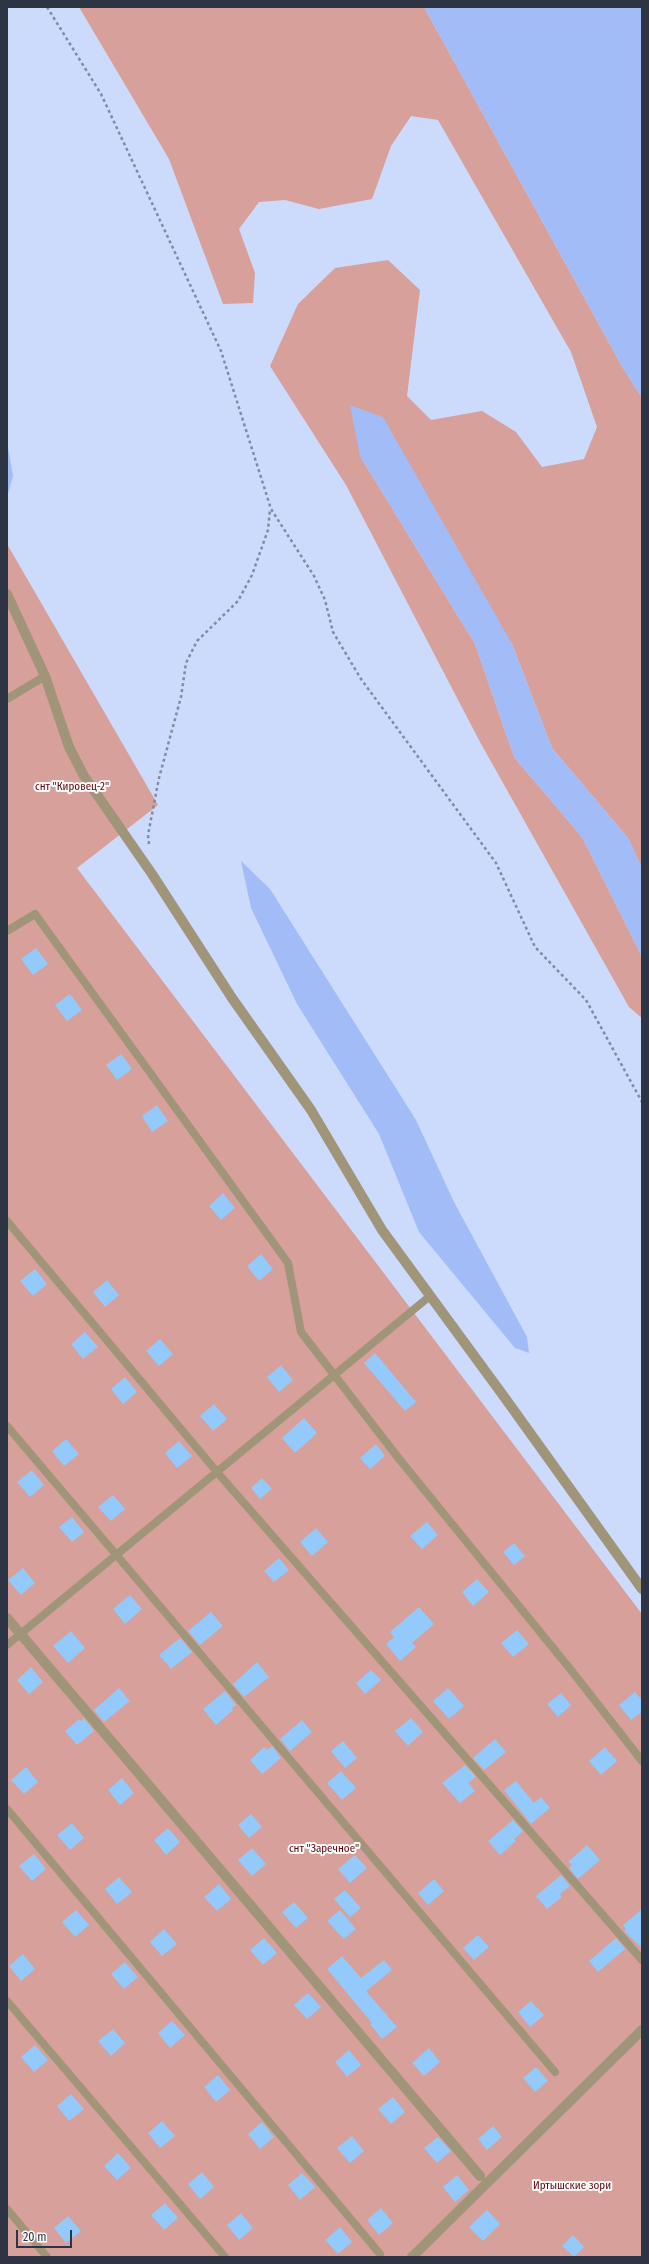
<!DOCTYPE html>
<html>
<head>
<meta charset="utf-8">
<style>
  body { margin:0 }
  #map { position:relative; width:649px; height:2264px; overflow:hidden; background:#ccdafb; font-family:"Fira Sans Condensed",sans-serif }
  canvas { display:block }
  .frame { position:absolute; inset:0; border:8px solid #2d3444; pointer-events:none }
  .scale { position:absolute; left:16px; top:2230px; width:56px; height:18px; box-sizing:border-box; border:2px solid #2d3444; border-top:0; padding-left:5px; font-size:12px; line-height:14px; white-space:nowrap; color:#2d3444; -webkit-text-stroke:3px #fbfbfb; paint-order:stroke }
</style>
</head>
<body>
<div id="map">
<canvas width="649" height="2264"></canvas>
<div class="frame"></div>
<div class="scale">20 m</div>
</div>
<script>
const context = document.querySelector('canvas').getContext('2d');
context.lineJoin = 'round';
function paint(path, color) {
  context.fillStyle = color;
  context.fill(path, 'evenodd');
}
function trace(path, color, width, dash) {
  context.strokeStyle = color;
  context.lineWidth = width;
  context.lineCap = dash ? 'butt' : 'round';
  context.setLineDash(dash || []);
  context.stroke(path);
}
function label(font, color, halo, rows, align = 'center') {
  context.font = font + ' "Fira Sans Condensed",sans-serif';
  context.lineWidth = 4;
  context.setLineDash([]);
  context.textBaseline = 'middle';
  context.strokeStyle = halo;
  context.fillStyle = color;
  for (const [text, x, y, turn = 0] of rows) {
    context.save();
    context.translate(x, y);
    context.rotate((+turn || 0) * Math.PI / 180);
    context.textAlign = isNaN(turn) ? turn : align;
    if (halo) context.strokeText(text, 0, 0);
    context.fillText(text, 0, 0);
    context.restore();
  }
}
paint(new Path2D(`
  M79,7H424L623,368L642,398V868L628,838L552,748L512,644L360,456L475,644L514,757L582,837L642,957V1018L629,1007L480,742L346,485L270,366L298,304L335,268L388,260L420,290L407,396L431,420L482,411L516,432L542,467L584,459L597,427L571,352L438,120L411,116L391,146L372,199L319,209L285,200L259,202L239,229L255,273L253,303L223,304L169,159Z
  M7,544L158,805L77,868L642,1614V2257H7Z`), '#d7a09a');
paint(new Path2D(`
  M424,7H642V398L623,368Z
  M350,405L383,417L512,644L552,748L628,838L642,868V957L582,837L514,757L475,644L360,456Z
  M7,442L13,476L7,497Z
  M241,861L270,889L416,1120L454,1202L527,1337L529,1353L515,1348L419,1232L379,1134L297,1004L251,908Z`), '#a2bcf7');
paint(new Path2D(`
  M36,948L48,964L33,975L21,959Z
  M70,994L82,1010L67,1021L55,1005Z
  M121,1054L132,1069L117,1080L106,1065Z
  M157,1105L168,1121L152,1132L142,1116Z
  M223,1193L235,1208L221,1220L209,1206Z
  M261,1254L273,1269L259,1281L247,1266Z
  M35,1269L47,1284L33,1296L20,1281Z
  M107,1280L119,1295L105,1307L93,1292Z
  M85,1332L98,1347L83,1359L71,1344Z
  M160,1339L173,1354L159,1366L146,1351Z
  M375,1353L416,1402L405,1411L364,1363Z
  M281,1365L293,1380L279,1392L267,1377Z
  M125,1377L137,1392L123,1404L111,1389Z
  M214,1404L227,1419L213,1431L200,1416Z
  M304,1418L317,1433L295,1453L282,1438Z
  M66,1439L79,1454L64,1466L52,1451Z
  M179,1441L192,1456L177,1468L165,1453Z
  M376,1444L385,1456L370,1469L360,1458Z
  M32,1470L44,1485L30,1497L17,1482Z
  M262,1478L272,1489L260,1499L251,1488Z
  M113,1495L125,1509L111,1521L98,1507Z
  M72,1517L84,1532L72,1542L59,1527Z
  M427,1522L438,1535L422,1549L410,1536Z
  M316,1528L328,1542L312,1556L300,1542Z
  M514,1543L525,1556L514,1565L503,1552Z
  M279,1558L289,1570L274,1582L264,1571Z
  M23,1568L35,1583L21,1595L8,1580Z
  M477,1579L489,1592L473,1606L462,1592Z
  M130,1595L142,1609L125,1624L113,1609Z
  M419,1607L434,1624L412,1643L416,1647L400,1661L386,1644L394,1637L390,1632Z
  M211,1612L223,1626L200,1645L188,1631Z
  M517,1630L529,1644L513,1657L501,1643Z
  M71,1631L85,1648L68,1663L53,1646Z
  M180,1638L192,1652L171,1669L159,1655Z
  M257,1662L269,1677L244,1697L233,1684Z
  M31,1667L43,1682L29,1694L17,1680Z
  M371,1670L381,1680L365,1694L356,1683Z
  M119,1688L130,1701L104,1722L94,1710Z
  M448,1688L464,1706L449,1719L433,1701Z
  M225,1691L236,1705L232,1708L233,1710L216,1725L203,1709Z
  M635,1692L642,1700V1712L631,1720L619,1705Z
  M561,1693L571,1705L558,1717L547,1704Z
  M84,1718L94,1731L77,1745L65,1731L79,1719L81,1721Z
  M411,1718L423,1732L408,1746L395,1731Z
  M302,1720L312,1732L290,1751L280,1739Z
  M495,1739L506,1752L484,1770L473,1758Z
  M343,1741L357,1758L345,1768L331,1751Z
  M272,1746L281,1758L262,1774L250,1760L264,1747L267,1750Z
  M605,1747L617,1761L601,1775L589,1761Z
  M465,1765L476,1777L468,1783L475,1791L460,1803L442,1783Z
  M26,1767L38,1782L24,1794L11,1780Z
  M341,1771L356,1788L342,1800L327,1783Z
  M122,1778L134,1793L120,1805L108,1790Z
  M516,1781L534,1803L541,1797L550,1808L531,1824L504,1790Z
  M251,1814L262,1827L249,1838L238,1825Z
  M513,1820L523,1831L514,1839L516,1841L500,1855L488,1841Z
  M72,1823L84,1838L70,1850L57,1835Z
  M168,1828L180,1842L166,1855L154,1840Z
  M587,1845L600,1860L578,1879L569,1868L572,1865L568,1862Z
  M252,1848L266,1864L252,1876L238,1860Z
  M34,1854L46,1869L32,1881L19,1866Z
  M355,1855L367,1868L350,1883L338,1869Z
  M561,1875L570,1886L560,1894L562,1897L547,1909L536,1896Z
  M119,1877L132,1892L117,1904L105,1889Z
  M434,1879L444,1891L428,1905L418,1893Z
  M219,1884L231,1899L217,1911L204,1897Z
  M345,1890L361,1908L350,1917L334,1899Z
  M294,1902L308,1918L296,1928L282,1912Z
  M642,1909V1948L624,1931L626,1929L623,1925Z
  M76,1910L89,1925L75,1937L62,1922Z
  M340,1910L356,1929L344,1939L327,1921Z
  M164,1929L177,1944L162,1956L150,1942Z
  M478,1935L489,1947L474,1960L463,1948Z
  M264,1938L277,1953L263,1965L250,1950Z
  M616,1938L625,1949L598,1972L589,1961Z
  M23,1954L35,1969L21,1981L9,1966Z
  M342,1956L361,1978L384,1960L392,1970L366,1991L397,2027L382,2039L370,2024L372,2023L327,1969Z
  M125,1962L138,1977L124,1989L111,1974Z
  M308,1993L321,2007L307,2019L294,2005Z
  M531,2001L544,2015L530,2027L518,2012Z
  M172,2021L185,2035L170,2048L158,2033Z
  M113,2029L125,2043L111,2056L98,2041Z
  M35,2045L48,2060L34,2072L21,2057Z
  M429,2048L440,2062L424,2076L412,2063Z
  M349,2050L361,2065L347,2077L335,2062Z
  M536,2067L548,2081L535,2092L523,2078Z
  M218,2075L230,2090L216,2102L204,2087Z
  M71,2094L84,2109L69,2121L57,2106Z
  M393,2097L405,2112L391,2124L378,2109Z
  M162,2121L175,2136L160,2148L148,2133Z
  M262,2122L274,2137L260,2149L248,2134Z
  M493,2126L502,2137L487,2150L478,2139Z
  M352,2136L364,2151L350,2163L337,2148Z
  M438,2137L451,2151L437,2163L424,2148Z
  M118,2153L131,2168L117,2180L104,2166Z
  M202,2172L214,2187L200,2199L188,2184Z
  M302,2173L315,2187L300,2200L288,2185Z
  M457,2175L469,2190L455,2202L443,2187Z
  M165,2203L178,2218L164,2230L151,2215Z
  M381,2208L393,2223L379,2235L367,2220Z
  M487,2210L500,2224L483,2241L469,2227Z
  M241,2213L253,2228L239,2240L227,2225Z
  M68,2216L81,2231L66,2243L54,2228Z
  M340,2227L352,2242L338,2254L325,2240Z
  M573,2235L584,2247L574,2257L562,2246Z`), '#93cafb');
trace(new Path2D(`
  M47,7L101,94L221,351L271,509L314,576L325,600L333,632L361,679L496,863L535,947L586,1000L642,1102
  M149,844L148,835L159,778L181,697L186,663L197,641L238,601L252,575L268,530L270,509`), '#808ba4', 2.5, [3, 3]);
trace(new Path2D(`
  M7,699L45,676
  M7,931L35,914L288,1263L301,1332L400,1460L571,1670L642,1761
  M7,1221L217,1472L642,1960
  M7,1426L555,2072
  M7,1645L430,1296
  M7,1809L380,2254
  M7,2001L225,2257
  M7,2209L47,2257`), '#a09479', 8);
trace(new Path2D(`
  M7,594L45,676L69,747L84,776L152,874L232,998L311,1110L382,1230L505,1398L642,1589
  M7,1618L480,2176
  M412,2257L642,2030`), '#a09479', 10);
label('11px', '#60080c', '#fbfbfb', [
  ["снт \"Кировец-2\"",72,787],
  ["снт \"Заречное\"",324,1849],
  ["Иртышские зори",572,2186]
]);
</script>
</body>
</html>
